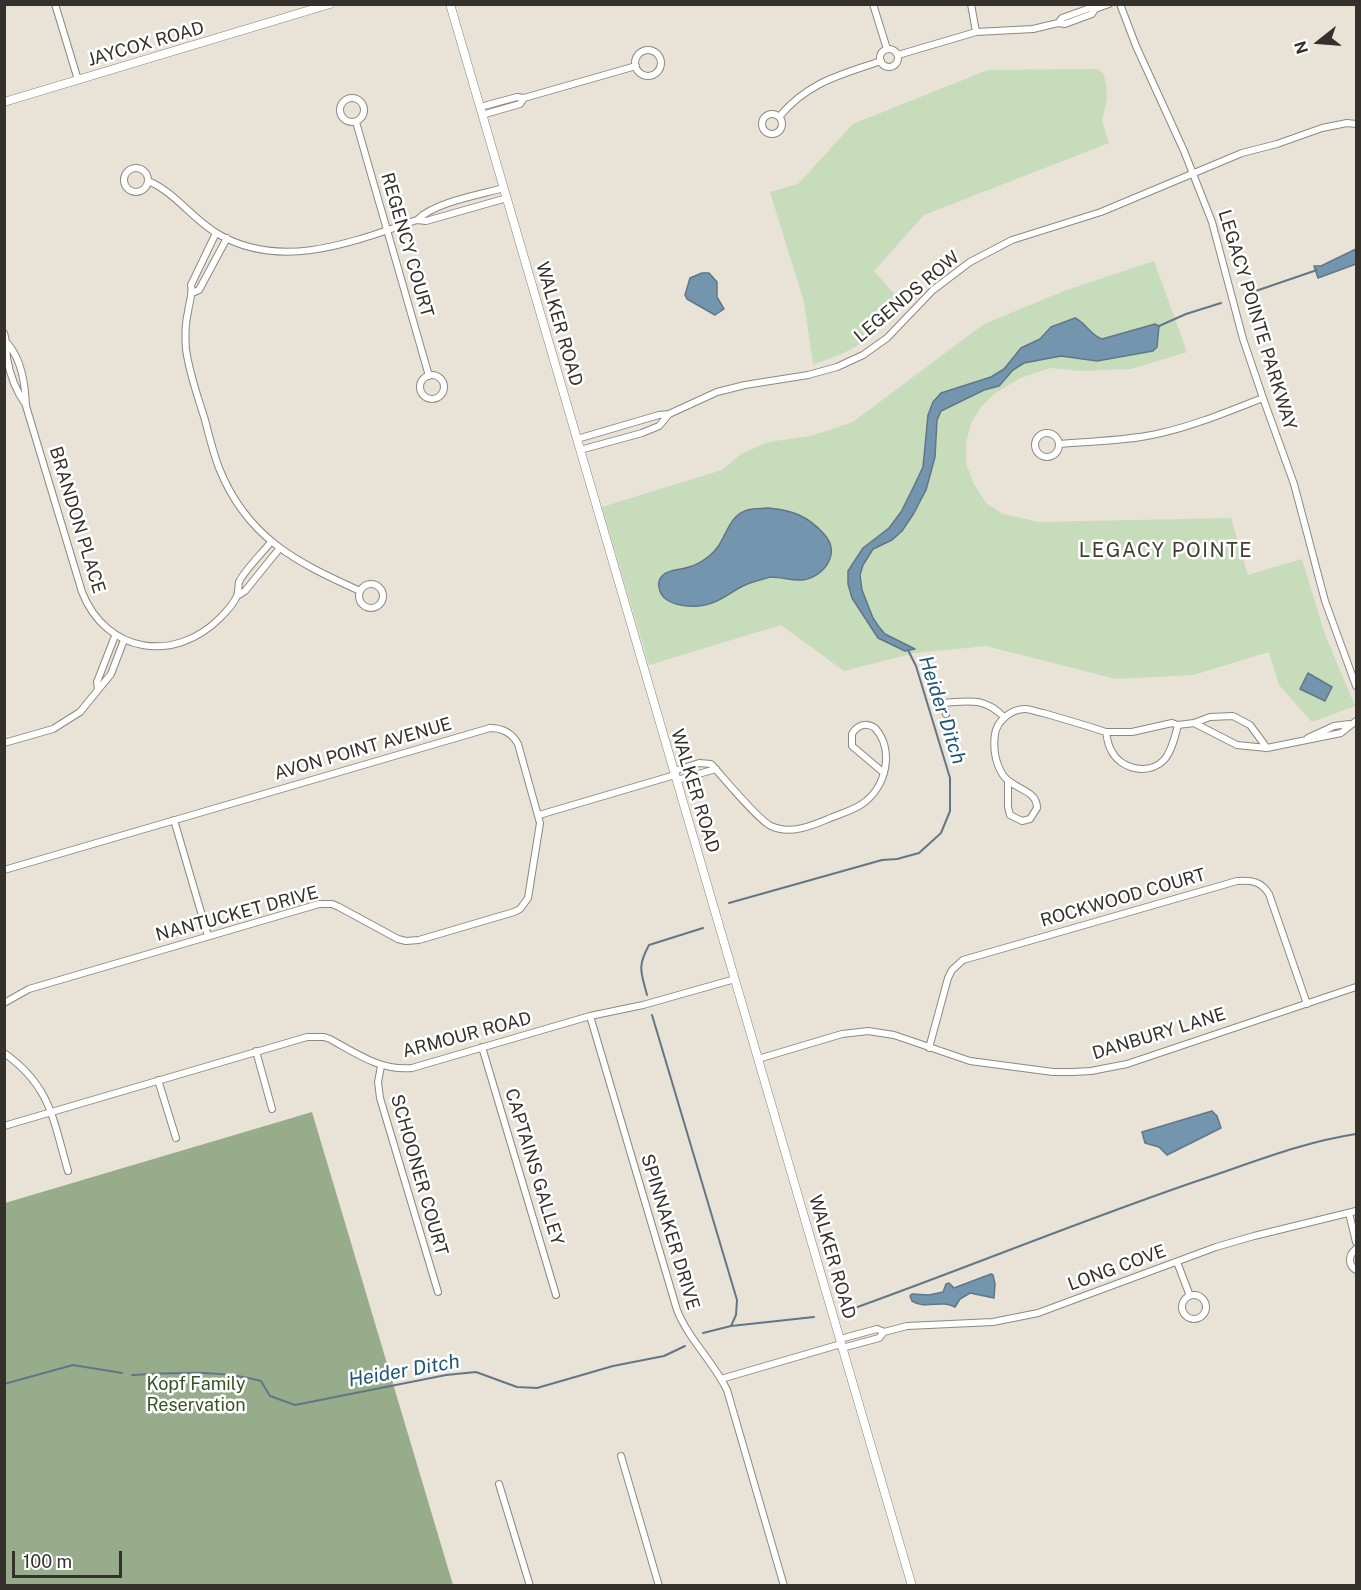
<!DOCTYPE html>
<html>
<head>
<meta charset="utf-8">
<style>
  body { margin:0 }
  #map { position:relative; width:1361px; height:1590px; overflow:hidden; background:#e9e2d6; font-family:"Public Sans",sans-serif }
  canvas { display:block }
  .frame { position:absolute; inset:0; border:6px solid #34312c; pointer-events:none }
  .north { position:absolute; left:1289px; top:12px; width:60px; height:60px; -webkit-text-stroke:4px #fff; paint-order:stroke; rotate:253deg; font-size:16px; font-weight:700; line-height:24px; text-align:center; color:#34312c }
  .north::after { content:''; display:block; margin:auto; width:21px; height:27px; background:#34312c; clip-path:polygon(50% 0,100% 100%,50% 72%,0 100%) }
  .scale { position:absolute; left:12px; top:1551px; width:110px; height:27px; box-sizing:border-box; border:3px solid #34312c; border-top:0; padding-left:8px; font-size:18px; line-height:21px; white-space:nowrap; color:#34312c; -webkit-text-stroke:4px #fff; paint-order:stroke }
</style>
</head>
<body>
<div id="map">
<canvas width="1361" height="1590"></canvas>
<div class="frame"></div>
<div class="north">N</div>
<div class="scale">100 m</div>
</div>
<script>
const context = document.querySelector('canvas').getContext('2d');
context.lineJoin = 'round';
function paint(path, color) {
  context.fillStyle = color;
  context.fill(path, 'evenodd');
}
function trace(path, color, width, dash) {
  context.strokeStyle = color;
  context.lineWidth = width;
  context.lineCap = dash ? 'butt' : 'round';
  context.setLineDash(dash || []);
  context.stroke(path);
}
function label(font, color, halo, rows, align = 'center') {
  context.font = font + ' "Public Sans",sans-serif';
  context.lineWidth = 5;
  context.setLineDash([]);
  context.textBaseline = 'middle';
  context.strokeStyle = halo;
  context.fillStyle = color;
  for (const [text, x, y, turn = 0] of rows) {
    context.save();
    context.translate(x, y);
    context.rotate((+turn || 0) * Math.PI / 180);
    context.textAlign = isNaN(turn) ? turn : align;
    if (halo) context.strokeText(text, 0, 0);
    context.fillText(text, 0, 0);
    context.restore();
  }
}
paint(new Path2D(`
  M1096,69L1103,73L1106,83L1107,99L1102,121L1109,143L924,215L874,271L904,305C878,334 852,354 813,364L804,302L770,192L798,184L853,124L988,70Z
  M1154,261L1187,352L1131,369L1082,371L1050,368L1020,378L994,394L981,407L971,423L966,443V464L974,484L986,503L1003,514L1039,522L1231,518L1248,575L1302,559L1324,632L1355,706L1312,722L1279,685L1269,652L1193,675L1116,679L986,646L915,653L844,671L781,625L649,665L602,507L722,470L741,454L768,442L811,436L853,422L984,324L1064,291Z`), '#c7dcbb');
paint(new Path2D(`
  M312,1112L453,1585H5V1203Z`), '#97ac8b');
const water = new Path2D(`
  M1356,249V264L1318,278L1314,266H1321Z
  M702,273H709L717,282V297L724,309L715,315L687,299L685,295L690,278Z
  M1075,318C1086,323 1090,335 1102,339L1155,324L1159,326L1157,347L1153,351L1097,361L1061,356L1024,363L1013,370L999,386L984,390L941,411L937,420L935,457L926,490L914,513L902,531L892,540L873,549L863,565L860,575L862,590L873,618L879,627L885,634L915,649L905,651L878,638L852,598L848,584V571L863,548L889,528L901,512L914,486L923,467L928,415L933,402L941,393L991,377L1004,369L1021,348L1040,339L1051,327Z
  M768,508C792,510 808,516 824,534C841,553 825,576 803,580C791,581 782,577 771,577C768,577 754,582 750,583C734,588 723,602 705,605C690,608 661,606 659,587C658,583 660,578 663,575C670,569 681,570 689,567C696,565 703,561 709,556C726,544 726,518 745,511C752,508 761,509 768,508Z
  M1308,673L1332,687L1325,701L1300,689Z
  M1212,1111L1217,1116L1221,1128L1167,1155L1159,1147L1145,1143L1142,1132Z
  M991,1274L993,1275L995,1284L994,1298L970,1293L960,1299L955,1307C941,1299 926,1310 912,1301L910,1296L912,1294L929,1295L943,1292L946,1284L949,1283L954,1288Z`);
paint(water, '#7495ae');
trace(water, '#617787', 1.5);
trace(new Path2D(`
  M1244,295L1317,270
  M1159,326L1186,314L1221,303
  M729,903L882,860L897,859L919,853L941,833L950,811V778L916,666L908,650
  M647,995C641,972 637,967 649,945L703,928
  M652,1015L737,1300L736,1315L731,1326L703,1333
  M852,1309C969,1267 1085,1219 1203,1179C1254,1162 1303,1142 1356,1134
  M731,1326L814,1317
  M132,1375C175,1373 219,1369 261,1381L270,1396L295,1405L446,1375L476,1372L517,1387L537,1388L613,1366L664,1356L685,1346
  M4,1384L73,1365L122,1373`), '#617787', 2);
const minor = new Path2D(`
  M55,4L78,80
  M873,4L887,49
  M971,4L976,32
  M1120,4L1136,46L1184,151L1212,222L1243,339L1263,398L1294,484L1325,601L1356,686
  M1058,23L1062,18L1090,8L1095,9L1109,4
  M880 58a9 9 0 1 1 18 0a9 9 0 1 1-18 0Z
  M635 63a13 13 0 1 1 26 0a13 13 0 1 1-26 0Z
  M898,55L976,32L1033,29L1058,23L1065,24L1092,14L1095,9
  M340 110a12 12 0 1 1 24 0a12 12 0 1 1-24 0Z
  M480,107L517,97L524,98L636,66
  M762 124a10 10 0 1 1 20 0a10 10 0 1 1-20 0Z
  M482,115L520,104L524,98
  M779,117C808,82 840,75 881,61
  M356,122L429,376
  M124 180a12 12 0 1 1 24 0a12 12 0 1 1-24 0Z
  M148,181C175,192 192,219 218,234C282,271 353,242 417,220L426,221L507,198
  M417,220C435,202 479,195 504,188
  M216,233L191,285C193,295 189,302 188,312C185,324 185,336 186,349C189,373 198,397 205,420C209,436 213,452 219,468C247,538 296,562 360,591
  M192,293L199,290L227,238
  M4,333C7,342 6,350 7,358C10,376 16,391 26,405
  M8,344C22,361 25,384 26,406L82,592C106,653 174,664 220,618C226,612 234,603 237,596C239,591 238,586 239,582C244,571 263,552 271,542
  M420 387a12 12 0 1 1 24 0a12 12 0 1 1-24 0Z
  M1035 445a12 12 0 1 1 24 0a12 12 0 1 1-24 0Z
  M577,439L659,415L669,414
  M1060,444C1093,441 1128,441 1161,433C1196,425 1229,411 1263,398
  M580,450L642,433L659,426L669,414L717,392L745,385L808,375L837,367L863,355L887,338L933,290L970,262L1012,240L1101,212L1242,153L1277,144L1322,128L1347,123L1356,124
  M359 596a12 12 0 1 1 24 0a12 12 0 1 1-24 0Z
  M237,596L245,591L279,549
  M98,689L97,682L115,636
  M946,714L943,703C969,701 984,697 1004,717
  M1194,723L1237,745L1267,748L1341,733L1356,721
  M1106,732C1107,738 1108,745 1111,750C1120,769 1148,776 1164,760C1172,751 1175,736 1178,725
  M1308,738L1334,726L1349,724
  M4,743L53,729L80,712L111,674L124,640
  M674,771L699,763L711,764C723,777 758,820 771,826C790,835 811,826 828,819C839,814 852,811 862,804C886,788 895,750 875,728C866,722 857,725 852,734V746L884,773
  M677,780L716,769
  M1008,782V807L1010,815L1022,821L1030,819L1037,808C1037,789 1013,790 1003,775C995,763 993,747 995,734C997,721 1011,709 1025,709C1030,709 1037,712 1043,713C1064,719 1085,725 1106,732H1132L1172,723L1178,725L1194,723L1210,717L1233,716L1250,725L1267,748
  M539,815L675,775
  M174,820L208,936
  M4,870L490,728C503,728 512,733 518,744L540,823L528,898L520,909L514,912L419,940L406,941L398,939L339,907L332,904H319L29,989L4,1003
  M590,1016L677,1310C689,1340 713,1361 727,1390L784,1586
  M482,1047L556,1295
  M929,1048L948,978L952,970L963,960L1237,881C1251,880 1261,881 1269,894L1307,1004
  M256,1051L272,1109
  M4,1053C51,1086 53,1120 68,1171
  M758,1059L842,1034L868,1031L894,1035L970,1061L1053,1072H1073L1091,1071L1127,1064L1356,987
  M381,1066L378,1082L380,1098L438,1292
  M158,1080L176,1138
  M4,1126L307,1037H324L330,1039C357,1054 381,1071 412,1068L590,1016L643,1005L735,979
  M1349,1213L1356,1242
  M1356,1249C1348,1255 1348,1265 1356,1270
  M1177,1262L1190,1296
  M1182 1307a12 12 0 1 1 24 0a12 12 0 1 1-24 0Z
  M840,1339L877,1329L884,1332L907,1326L993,1322L1038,1313L1216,1247L1254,1236L1356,1211
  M842,1348L879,1338L884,1332
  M721,1379L841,1344
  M621,1456L659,1586
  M499,1484L530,1586`);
const tertiary = new Path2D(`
  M450,4L912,1586
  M4,102L330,4`);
trace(minor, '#8f887e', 8);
trace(tertiary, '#8f887e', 9);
trace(minor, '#fff', 6);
trace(tertiary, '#fff', 8);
label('18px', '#34312c', '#fff', [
  ["JAYCOX ROAD",146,44,-16],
  ["REGENCY COURT",407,245,74],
  ["LEGENDS ROW",907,297,-40],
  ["LEGACY POINTE PARKWAY",1257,320,73],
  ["WALKER ROAD",559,324,74],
  ["BRANDON PLACE",77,520,73],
  ["AVON POINT AVENUE",363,749,-16],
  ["WALKER ROAD",695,791,73],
  ["ROCKWOOD COURT",1123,898,-16],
  ["NANTUCKET DRIVE",237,914,-15],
  ["DANBURY LANE",1159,1034,-17],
  ["ARMOUR ROAD",467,1035,-15],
  ["CAPTAINS GALLEY",534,1167,73],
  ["SCHOONER COURT",419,1175,74],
  ["SPINNAKER DRIVE",670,1232,73],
  ["WALKER ROAD",832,1257,74],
  ["LONG COVE",1117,1268,-20]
]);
label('18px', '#375323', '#fff', [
  ["Kopf Family",196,1384],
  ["Reservation",196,1405]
]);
context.letterSpacing = '1.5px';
label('20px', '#433d34', '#fff', [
  ["LEGACY POINTE",1166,551]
]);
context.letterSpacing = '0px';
label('italic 20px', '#1e5679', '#fff', [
  ["Heider Ditch",942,710,72],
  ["Heider Ditch",404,1371,-10]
]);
</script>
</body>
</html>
